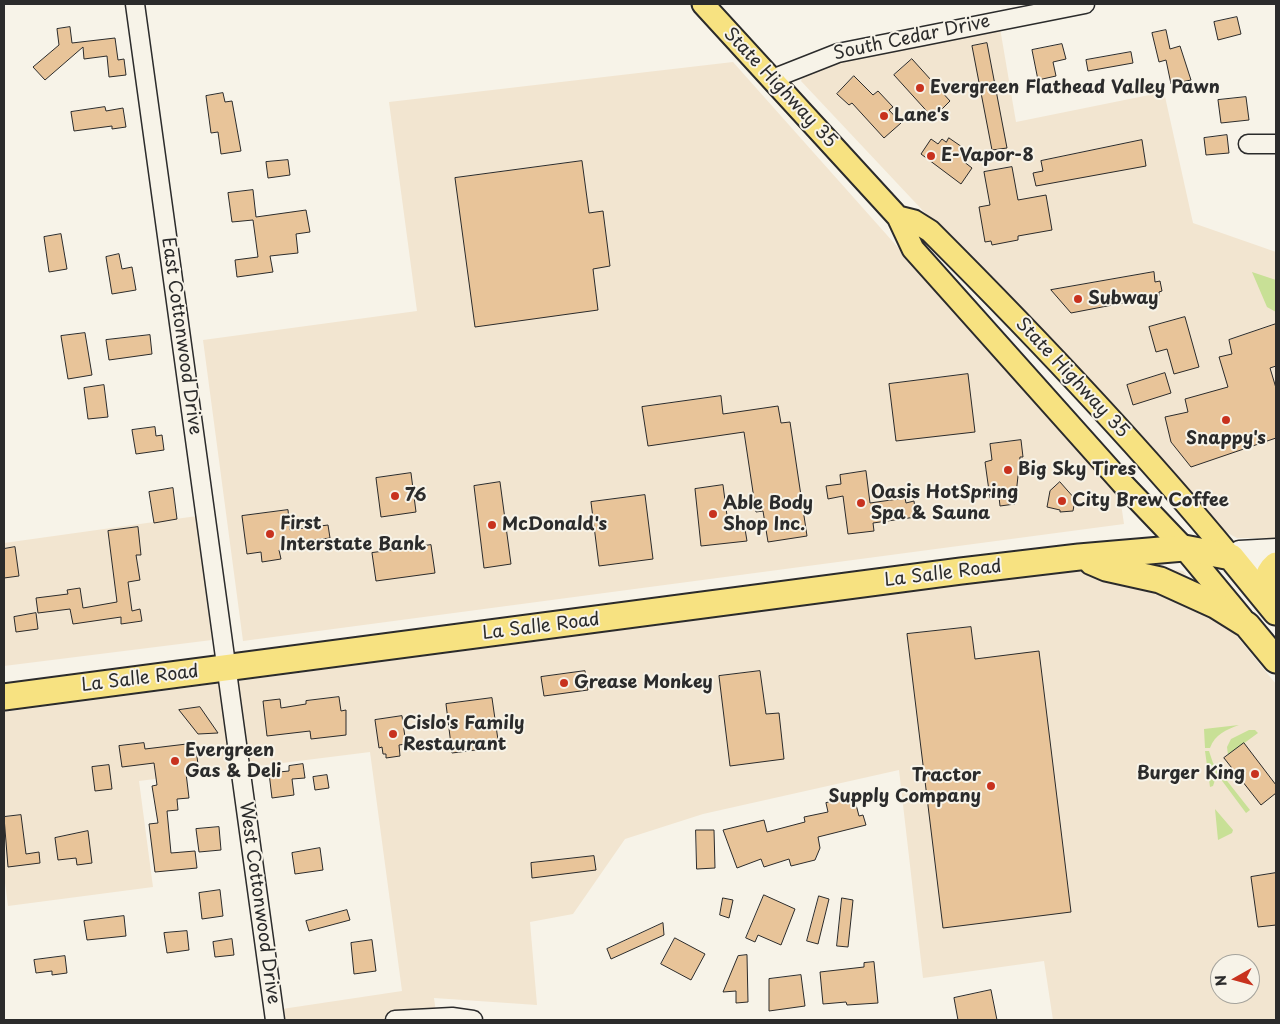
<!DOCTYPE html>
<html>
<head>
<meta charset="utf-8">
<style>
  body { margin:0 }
  #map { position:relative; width:1280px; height:1024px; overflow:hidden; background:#f7f3e8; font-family:"Playpen Sans",sans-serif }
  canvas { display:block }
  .frame { position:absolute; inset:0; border:5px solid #2b2b2b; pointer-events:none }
  .north { position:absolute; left:1210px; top:954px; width:50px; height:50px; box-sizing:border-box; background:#f7f3e8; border:1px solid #a5a39c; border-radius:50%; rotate:263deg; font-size:14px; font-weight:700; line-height:20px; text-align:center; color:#2b2b2b }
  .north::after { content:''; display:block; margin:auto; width:18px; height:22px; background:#c8321e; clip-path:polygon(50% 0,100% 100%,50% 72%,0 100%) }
</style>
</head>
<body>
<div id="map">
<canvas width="1280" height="1024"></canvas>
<div class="frame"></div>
<div class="north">N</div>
</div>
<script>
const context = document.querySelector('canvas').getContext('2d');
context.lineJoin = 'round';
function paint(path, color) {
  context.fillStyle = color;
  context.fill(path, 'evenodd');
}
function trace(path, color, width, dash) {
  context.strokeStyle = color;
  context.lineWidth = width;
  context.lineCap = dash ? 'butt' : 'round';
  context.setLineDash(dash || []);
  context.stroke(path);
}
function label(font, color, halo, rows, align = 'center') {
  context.font = font + ' "Playpen Sans",sans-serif';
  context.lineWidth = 4;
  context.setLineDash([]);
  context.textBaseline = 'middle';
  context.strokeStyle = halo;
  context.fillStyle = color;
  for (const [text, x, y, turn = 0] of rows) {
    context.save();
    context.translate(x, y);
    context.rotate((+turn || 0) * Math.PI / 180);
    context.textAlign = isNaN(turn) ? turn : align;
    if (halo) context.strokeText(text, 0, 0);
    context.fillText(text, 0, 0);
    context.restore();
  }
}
paint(new Path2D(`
  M1000,28L1016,122L1164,92L1193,223L1276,252V538H1237L1224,531L801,81L809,66Z
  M733,62L1120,497L1124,524L243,641L203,340L417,311L389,102Z
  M197,516L212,640L4,666V543Z
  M1126,563L1183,571L1276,684V1020H1053L1044,961L923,978L899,770L703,814L625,839L573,914L530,922L537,1005L434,998L437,1020H284L282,1009L402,991L370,752L139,781L153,887L8,906L4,875V712ZM1220,964H1250V994H1220Z`), '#f2e5d0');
paint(new Path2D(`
  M1252,272L1276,280V312L1267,307Z
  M1239,725C1226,730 1215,734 1210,748H1205L1204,729Z
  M1249,730H1255L1258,733L1228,755L1227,747L1231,739Z
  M1205,751H1209L1213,763L1250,810L1246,813L1217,774L1213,786L1210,787Z
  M1215,809L1233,830L1232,833L1218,840Z`), '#c8e096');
const building = new Path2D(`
  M1237,17L1241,34L1218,40L1214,22Z
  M70,27L72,43L115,38L118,60L124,59L126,75L109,77L107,56L84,59L83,47L45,80L33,67L59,45L57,29Z
  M1166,30L1170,49L1180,46L1191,80L1171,84L1166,60L1159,62L1152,33Z
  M987,43L1007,148L992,150L972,46Z
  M1062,44L1066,59L1053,62L1056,76L1038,80L1032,50Z
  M1131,52L1133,63L1088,71L1086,60Z
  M912,59L950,101L933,118L894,75Z
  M854,76L873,95L878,91L893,107L889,110L901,123L884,138L852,103L849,105L837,94Z
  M223,93L225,102L232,101L241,151L221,154L218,132L211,133L206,96Z
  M1246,97L1249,120L1221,123L1218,100Z
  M105,107L106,111L123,108L126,127L112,129V126L74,131L71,112Z
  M1227,135L1229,153L1206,155L1204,138Z
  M949,138L965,149L962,153L966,156L963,161L972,168L961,184L921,154L931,139L938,144L942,139L946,142Z
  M1142,140L1146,166L1036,186L1033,173L1043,171L1041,161Z
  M288,160L290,175L268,178L266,162Z
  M582,161L589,213L603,211L610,266L593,269L598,310L475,327L455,178Z
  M1012,167L1018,200L1046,195L1052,230L1018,236V240L992,245L991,241L985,242L979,207L990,205L984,172Z
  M253,190L256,217L306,210L310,232L296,234L298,253L270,256L273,272L237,277L235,260L258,257L253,220L232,222L228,193Z
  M61,234L67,269L49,272L44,237Z
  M119,254L122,269L132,267L136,290L112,294L106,257Z
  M1154,272L1155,282L1160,281L1162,291L1159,292V296L1071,313L1051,290Z
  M1185,317L1199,367L1174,374L1167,349L1156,352L1149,327Z
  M1276,324V366L1270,368L1276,388V438L1191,467L1171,442L1165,417L1188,412L1185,399L1228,387L1219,357L1232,354L1229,340Z
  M85,333L92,375L68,379L61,336Z
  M150,335L152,354L109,360L106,340Z
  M1165,373L1171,393L1133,405L1127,385Z
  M968,374L975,432L896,441L889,384Z
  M104,385L108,417L88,419L84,388Z
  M721,396L723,414L778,406L781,423L790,422L807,536L768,542L763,511L756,512L744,432L648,446L642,407Z
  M155,427L156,436L162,435L164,450L136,454L132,430Z
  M1021,440L1023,457H1020L1015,504L1000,506L999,497L990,498L985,462L992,460L990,444Z
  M866,471L870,503L905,498L906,503L914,501L916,517L873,523L874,531L848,534L843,496L828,499L826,486L841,484L840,475Z
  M411,473L416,512L381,517L376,478Z
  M500,482L511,564L484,568L474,486Z
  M1060,482L1075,499L1073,511L1060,512V510L1047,507L1050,491Z
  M723,485L729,531L745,529L747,541L701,546L695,489Z
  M173,488L177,519L154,523L149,492Z
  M645,495L653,559L599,566L591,502Z
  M288,510L290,530L328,525L330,538L298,542L299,548L279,550L281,559L262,562L261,552L247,554L242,516Z
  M138,527L141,555H136L140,580L128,582L132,611L140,609L142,621L121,624V617L73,624L70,609L38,613L36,598L68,594L67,590L80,588L83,608L117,602L108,531Z
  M431,545L435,573L376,581L372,553Z
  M15,547L19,576L4,578V549Z
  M36,613L38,629L16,632L14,617Z
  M971,627L975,659L1039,651L1071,912L943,928L907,634Z
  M585,671L588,690L544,696L541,677Z
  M760,671L766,714L779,713L784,759L730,766L719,676Z
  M339,697L341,711L346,710V735L311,739L310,731L267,736L263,701L280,699L281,708L306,704V701Z
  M492,698L499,747L452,753L446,704Z
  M200,707L218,733L198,734L179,710Z
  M402,716L406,744L399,745L400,756L386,758V754H383L382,747L379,748L375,720Z
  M144,743L145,749L195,743L199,771L186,773L189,798L177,799L178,810L167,811L171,853L195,851L197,868L155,872L149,824L158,823L152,786L157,785L154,763L122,767L119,746Z
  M1244,743L1276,785V793L1261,805L1224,758Z
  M303,764L305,778L292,779L294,795L272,798L269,773L289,771V766Z
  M109,765L112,789L95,791L92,767Z
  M327,775L329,788L315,790L313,777Z
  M854,797L859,816L863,815L866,825L818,837L820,848L815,860L791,866L789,859L764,867L761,859L737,868L723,830L764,820L767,832L805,822L804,817L828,812L826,803Z
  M21,815L26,854L39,852L40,863L8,867L4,817Z
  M219,827L221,850L199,852L196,829Z
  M696,830H714L715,868L697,869Z
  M88,831L92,863L77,865L76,858L58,860L55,838Z
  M320,848L323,870L295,874L292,853Z
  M594,856L596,870L532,878L531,863Z
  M1276,873V925L1258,927L1251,877Z
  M220,890L223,916L202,919L199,893Z
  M764,895L795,909L781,945L758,935L755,942L746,938Z
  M819,896L829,899L818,944L807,941Z
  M723,898L733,900L729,918L720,915Z
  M842,898L853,900L848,947L837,946Z
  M347,910L350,920L309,931L306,921Z
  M124,916L126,936L87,940L84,921Z
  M663,923L664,935L611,959L607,949Z
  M187,931L189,950L167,953L164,933Z
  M675,938L705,954L691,980L661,964Z
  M232,939L234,955L215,957L213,942Z
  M372,940L376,971L354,974L351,943Z
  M747,955L748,1002L736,1003V991L723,992L738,956Z
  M65,956L67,973L52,975V971L36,973L34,960Z
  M874,962L878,1003L847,1005L846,1002L823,1004L820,972L864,967V963Z
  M801,975L805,1006L769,1011V979Z
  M991,990L997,1020H958L954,998Z`);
paint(building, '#e8c499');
trace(building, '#2b2b2b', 1);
const minor = new Path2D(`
  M135,4L275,1020
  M772,79L838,53L1085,4
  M1248,144H1276
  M1231,557L1239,550L1276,548
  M1231,557L1249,561L1276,563
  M395,1020L452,1017L473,1020`);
const major = new Path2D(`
  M703,4L898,217L913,249L1122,483L1184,548L1242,618
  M898,217L914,221L930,231C1035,336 1137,443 1231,557`);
const highway = new Path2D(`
  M1092,562L1106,568L1160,580L1215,605L1247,625L1276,660
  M1269,603C1266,589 1264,575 1276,565
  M4,697L961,571L1079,557L1184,548L1231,557L1276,612`);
trace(minor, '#2b2b2b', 21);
trace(major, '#2b2b2b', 25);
trace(highway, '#2b2b2b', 29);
trace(minor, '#f7f3e8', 18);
trace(major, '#f7e281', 21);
trace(highway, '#f7e281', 25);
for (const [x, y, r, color] of [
  [920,88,5,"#c8321e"],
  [884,116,5,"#c8321e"],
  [931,156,5,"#c8321e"],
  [1078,299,5,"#c8321e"],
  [1226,420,5,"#c8321e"],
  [1008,470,5,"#c8321e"],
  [395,496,5,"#c8321e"],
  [1062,501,5,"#c8321e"],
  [861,503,5,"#c8321e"],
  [713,514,5,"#c8321e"],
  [492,525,5,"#c8321e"],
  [270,534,5,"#c8321e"],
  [564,683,5,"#c8321e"],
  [393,734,5,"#c8321e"],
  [175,761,5,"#c8321e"],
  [1255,774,5,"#c8321e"],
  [991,786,5,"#c8321e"]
]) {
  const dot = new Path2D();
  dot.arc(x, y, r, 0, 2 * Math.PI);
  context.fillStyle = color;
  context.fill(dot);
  trace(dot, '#f7f3e8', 2);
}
label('18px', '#2b2b2b', '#f7f3e8', [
  ["South Cedar Drive",912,38,-12],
  ["State Highway 35",780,88,47],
  ["East Cottonwood Drive",181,336,82],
  ["State Highway 35",1072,378,47],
  ["La Salle Road",943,574,-7],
  ["La Salle Road",541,627,-7],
  ["La Salle Road",140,679,-7],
  ["West Cottonwood Drive",259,903,82]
]);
label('bold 18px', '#2b2b2b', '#f7f3e8', [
  ["Evergreen Flathead Valley Pawn",930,88],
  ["Lane's",894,116],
  ["E-Vapor-8",941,156],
  ["Subway",1088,299],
  ["Snappy's",1226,439,"center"],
  ["Big Sky Tires",1018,470],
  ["Oasis HotSpring",871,493],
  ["Spa & Sauna",871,514],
  ["76",405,496],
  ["City Brew Coffee",1072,501],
  ["Able Body",723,504],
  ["Shop Inc.",723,525],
  ["First",280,524],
  ["Interstate Bank",280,545],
  ["McDonald's",502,525],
  ["Grease Monkey",574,683],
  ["Cislo's Family",403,724],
  ["Restaurant",403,745],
  ["Evergreen",185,751],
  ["Gas & Deli",185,772],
  ["Burger King",1245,774,"right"],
  ["Tractor",981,776,"right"],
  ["Supply Company",981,797,"right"]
], 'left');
</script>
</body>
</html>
